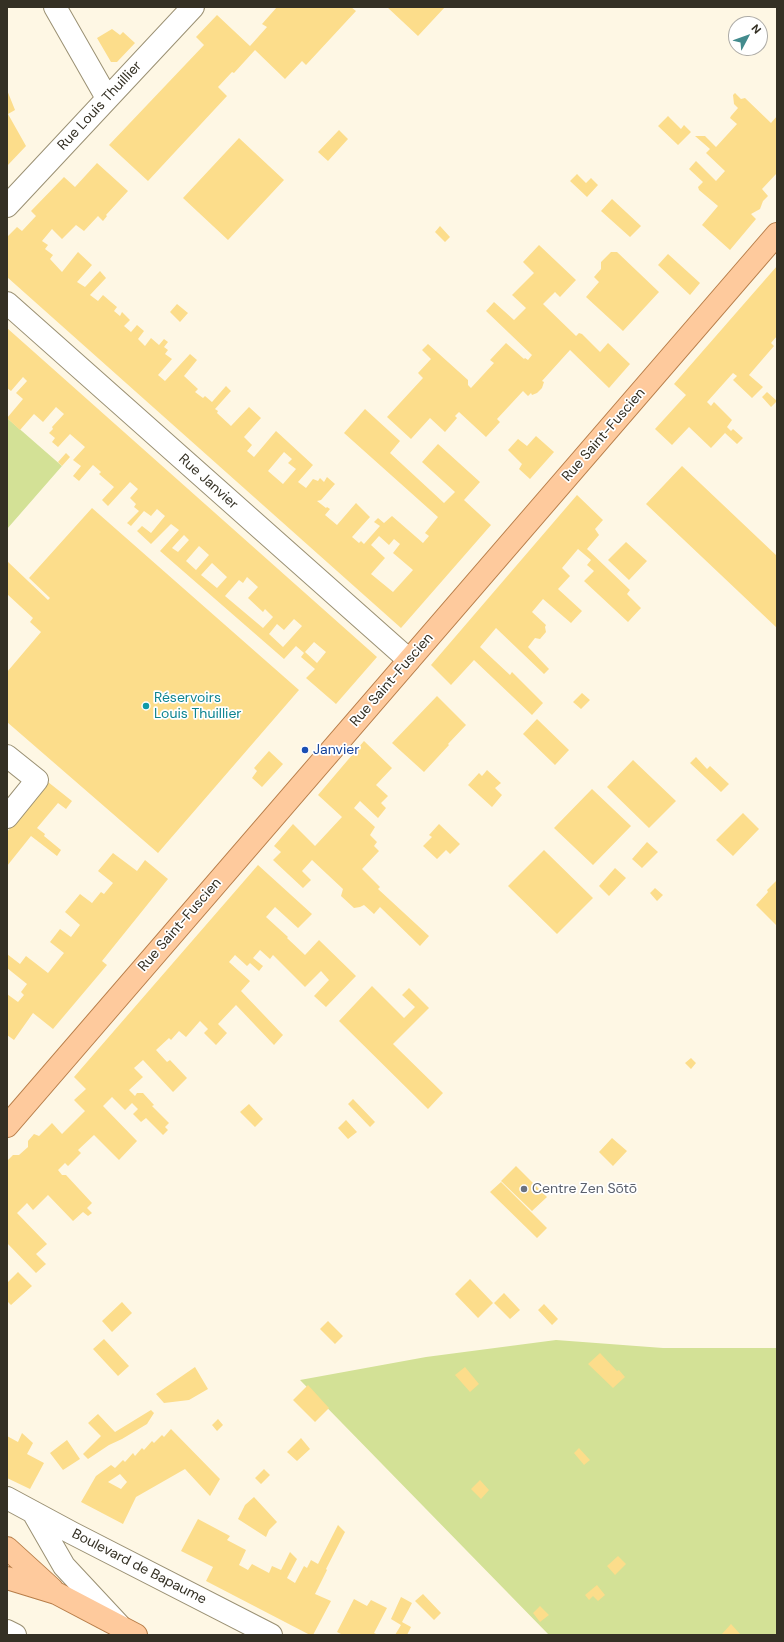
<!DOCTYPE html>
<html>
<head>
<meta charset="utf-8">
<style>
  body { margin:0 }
  #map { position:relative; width:784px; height:1642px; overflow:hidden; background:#fef7e4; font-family:"DM Sans",sans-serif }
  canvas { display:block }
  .frame { position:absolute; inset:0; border:8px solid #343024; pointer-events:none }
  .north { position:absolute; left:728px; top:16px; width:40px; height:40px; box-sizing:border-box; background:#fff; border:1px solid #aeaca7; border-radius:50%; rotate:49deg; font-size:11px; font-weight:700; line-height:16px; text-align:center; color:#343024 }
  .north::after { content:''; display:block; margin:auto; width:14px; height:18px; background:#438b8d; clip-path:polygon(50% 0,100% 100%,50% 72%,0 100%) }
</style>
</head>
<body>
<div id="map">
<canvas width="784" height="1642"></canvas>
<div class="frame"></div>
<div class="north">N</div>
</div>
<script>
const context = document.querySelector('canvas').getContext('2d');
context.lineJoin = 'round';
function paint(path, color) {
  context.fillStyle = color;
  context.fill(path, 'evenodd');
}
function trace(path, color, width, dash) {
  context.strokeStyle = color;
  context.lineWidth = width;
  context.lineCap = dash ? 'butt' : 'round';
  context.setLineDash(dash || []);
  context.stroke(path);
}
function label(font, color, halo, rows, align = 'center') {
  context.font = font + ' "DM Sans",sans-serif';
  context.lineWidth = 3.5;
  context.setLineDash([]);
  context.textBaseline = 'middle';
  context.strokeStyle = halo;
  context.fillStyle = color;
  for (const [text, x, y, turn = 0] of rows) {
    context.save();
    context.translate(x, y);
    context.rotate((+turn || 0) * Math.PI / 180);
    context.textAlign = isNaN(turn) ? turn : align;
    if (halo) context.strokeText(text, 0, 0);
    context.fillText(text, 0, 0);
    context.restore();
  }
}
paint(new Path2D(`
  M7,418L62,466L7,529Z
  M556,1340L663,1348H777V1635H549L300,1380L426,1357Z`), '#d3e196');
paint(new Path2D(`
  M277,7H351L356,11L306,65L302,61L285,79L255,50L234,73L232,72L218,87L227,96L148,181L109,145L204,45L196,37L217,15L250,46L267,27L262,24Z
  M387,7H445L418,36Z
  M112,29L120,35L123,32L135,43L117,62H111L97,38Z
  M7,90L15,110L8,114L26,146L7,166Z
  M735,93L741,99L745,98L771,123L777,116V173L762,189L768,196L763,201L760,209L751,214L756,219L730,250L702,225L718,206L699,190L698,187L703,182L689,169L696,161L716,181L725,171L706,153L710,149L695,136H705L716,147L737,124L730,118L731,116L738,108L734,104L733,95Z
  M668,116L681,129L684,125L691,132L678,145L658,126Z
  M339,130L348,139L328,161L318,152Z
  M239,138L284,180L228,240L183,198Z
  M97,163L128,191L106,215L107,216L103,221L98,216L84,231L76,225L62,239L52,229L42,241L48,245L45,249L53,255L50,259L62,272L78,252L92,265L77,282L85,287L100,271L106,278L90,295L98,301L103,295L111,302L117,307L114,311L120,316L122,312L130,320L124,326L131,332L137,325L144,331L138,339L145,346L151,338L159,345L164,339L168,342L164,347L168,350L165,354L172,359L158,375L165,381L190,354L197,360L184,376L198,389L195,392L203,398L205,396L212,402L226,386L231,391L215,409L218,411L217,413L231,426L249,407L261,418L244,437L252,445L247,451L254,457L276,431L313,465L298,482L306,488L313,479L318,481L320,478L324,482L327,477L335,484L321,500L317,501L326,508L327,507L330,509L325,515L337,525L356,503L370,517L352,537L359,543L361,541L364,544L380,526L374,522L378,518L384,523L392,516L423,543L429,536L425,533L438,517L344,433L365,409L400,441L390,453L444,503L455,492L422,462L438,444L480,482L464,500L491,525L401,628L7,277V237L17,227L22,231L36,216L31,211L64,177L75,187ZM284,452L292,459L288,463L296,469L283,484L268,471ZM379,536L389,545L394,539L400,544L393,553L413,570L393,592L371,574L385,558L371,545Z
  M577,174L586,183L591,178L598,185L587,197L570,181Z
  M612,199L641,226L630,237L601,211Z
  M440,226L450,237L445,242L435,232Z
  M539,245L576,280L560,297L555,292L543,304L576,336L579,333L582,334L600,352L608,343L630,364L609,388L570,350L542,381L544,382L542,388L537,393L532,395L531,393L528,396L523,391L497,419L500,422L486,437L459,412L455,416L457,418L445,432L430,418L411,439L387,417L423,378L418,373L431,359L422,350L428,344L468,380V385L471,388L494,363L490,360L506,343L524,359L525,358L528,360L532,355L486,311L494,302L514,320L526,308L512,295L534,273L523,262Z
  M611,252H617L659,292L623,331L586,297L599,282L594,277L601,269V262Z
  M668,254L700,283L690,295L658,265Z
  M777,266V336L771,343L774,346L749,375L763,387L752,398L733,380L737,376L733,373L707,402L711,406L714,402L732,420L727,427L731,431L733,429L743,438L737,444L725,433L711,448L689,427L672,445L655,429L686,395L674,384Z
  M177,304L188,313L180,322L170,312Z
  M7,328L377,657L336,704L306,678L315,669L301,657L304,653L296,646L284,659L160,551L179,530L171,524L151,544L137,531L142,526L151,533L165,516L157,509L151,516L144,511L131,526L127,523L139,511L134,507L136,504L130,498L138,489L130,482L108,506L102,500L114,487L99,474L101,472L93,465L79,481L73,476L81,466L73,460L85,447L70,434L58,447L52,442L55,438L49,433L53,429L52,427L64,414L56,407L43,422L34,414L20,430L7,418L23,399L16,393L27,381L23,377L11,391L7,388ZM184,535L189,540L178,552L172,548ZM199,546L209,555L196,570L186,561ZM212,563L227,577L217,588L201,575ZM247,577L258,587L248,598L263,612L265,609L273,617L263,628L225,596L239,580L243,583ZM294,619L302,626L283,647L269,634L277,624L284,630ZM314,642L326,652L317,663L305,652Z
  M767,392L777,401L771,407L762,397Z
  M536,436L554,452L530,479L519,469L522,464L508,450L518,439L527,446Z
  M66,453L70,457L62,466L58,462Z
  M682,466L777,556V628L646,504Z
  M577,495L603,520L595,529L599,535L587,549L630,590L627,594L641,608L628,622L584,581L594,571L587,565L591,560L578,549L562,568L570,576L558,589L582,611L571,623L543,599L532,612L546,625L545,627L546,632L540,639L535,638L528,647L549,669L544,674L496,628L480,647L510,675L512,672L543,703L532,715L474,660L451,685L431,665Z
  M92,508L299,690L158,853L7,722V672L41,632L30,622L33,618L7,594V561L48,600L50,598L29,578Z
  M626,542L647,561L629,580L608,560Z
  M582,693L590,700L581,709L573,702Z
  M437,696L466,725L448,744L449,745L424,772L392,743Z
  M537,719L569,750L555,765L523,734Z
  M364,741L392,768L376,785L388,796L381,803L386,808L378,818L360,801L354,808L375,827L370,835L377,842L374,846L379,851L362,869L380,887L378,889L429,936L420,946L380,907L374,914L364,905L360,907L354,908L341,896L343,889L312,860L302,871L311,880L303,888L273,860L281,852L274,846L293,824L315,846L342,817L318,795Z
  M269,751L283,764L262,787L252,778L257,771L254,768Z
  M696,757L707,769L710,766L729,784L721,792L690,763Z
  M633,760L676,801L649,828L607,787Z
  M487,770L501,783L495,788L502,795L492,807L468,785L479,773L482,776Z
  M48,782L72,801L66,809L58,803L37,828L45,834L44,836L61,850L57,856L31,836L7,866V832Z
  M592,789L631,826L593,865L554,828Z
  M743,813L759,829L733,856L716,840Z
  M439,824L460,844L450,854L446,850L437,859L423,846L432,837L429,835Z
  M647,842L658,852L642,868L632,859Z
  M544,850L593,898L557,934L508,886Z
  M113,853L137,871L145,860L168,879L102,961L107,965L53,1029L33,1013L14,1040L7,1035V994L18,1002L24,995L21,992L27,984L7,968V954L20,964L26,956L48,973L64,953L50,942L60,929L71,937L80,925L65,912L80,894L92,903L101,892L104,894L113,883L98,871Z
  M258,865L312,914L298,928L275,907L266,917L288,937L287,938L305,955L319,940L356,976L326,1007L314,996L329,980L321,971L305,987L273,955L270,959L260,950L253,958L263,966L259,971L250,963L247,966L235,955L229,962L250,981L241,991L283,1035L274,1045L236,1005L218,1024L227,1033L216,1045L204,1033L208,1029L200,1021L186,1037L179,1031L171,1040L169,1038L156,1050L167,1062L170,1060L187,1078L173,1092L143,1060L134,1068L143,1077L129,1090L135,1096L137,1093H143L154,1105L152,1106L169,1123L165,1127L168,1130L163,1135L146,1118L141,1122L133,1114L138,1109L132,1103L125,1110L112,1097L103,1106L137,1141L119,1160L94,1135L78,1150L81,1153L68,1166L65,1163L58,1170L62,1175H66L92,1203L87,1208L92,1213L88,1216L83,1212L73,1221L48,1195L33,1210L27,1203L17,1213L47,1244L36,1254L46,1264L36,1273L7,1243V1161L13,1155H19L28,1147V1141L34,1134L39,1136L52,1123L62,1134L85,1111L74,1100L86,1089L74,1077Z
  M615,868L626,878L609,896L599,886Z
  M777,880V926L756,905L768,892L767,890Z
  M655,888L663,895L657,901L650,893Z
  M372,986L404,1018L415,1007L402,995L409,988L429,1008L393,1044L443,1093L428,1109L339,1021Z
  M691,1058L696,1063L691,1069L685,1063Z
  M353,1099L375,1122L370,1127L348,1104Z
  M249,1104L263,1119L255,1127L240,1112Z
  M346,1120L357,1132L348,1139L338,1128Z
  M612,1138L627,1151L613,1166L599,1152Z
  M516,1166L547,1197L532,1211L501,1181Z
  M501,1182L547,1228L537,1238L490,1192Z
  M18,1272L32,1286L11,1305L7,1301V1283Z
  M470,1279L493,1303L478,1318L455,1294Z
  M504,1293L520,1310L510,1319L494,1303Z
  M122,1302L132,1313L112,1332L102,1321Z
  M544,1304L558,1319L552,1325L538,1310Z
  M328,1321L343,1336L335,1344L320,1329Z
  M104,1339L129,1366L118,1376L93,1349Z
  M600,1353L617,1371L619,1370L625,1377L613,1388L588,1364Z
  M195,1367L208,1389L189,1400L164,1403L156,1394Z
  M465,1367L479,1384L470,1392L455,1375Z
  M308,1385L329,1408L315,1422L293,1400Z
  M151,1410L154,1413L147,1424L122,1439L109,1445L88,1459L83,1454L101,1436L88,1423L98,1414L115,1432Z
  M218,1419L223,1425L217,1431L212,1425Z
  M171,1429L220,1479L210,1496L185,1469L136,1497L123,1524L81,1502L96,1476L111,1465L115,1468L123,1460L125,1462L133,1453L135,1456L142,1448L144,1450L152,1441L154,1443L162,1435L164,1437ZM120,1474L127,1482L121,1489L108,1482Z
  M22,1433L33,1443L27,1454L44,1463L30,1489L7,1478V1436L18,1442Z
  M301,1438L310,1449L297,1461L287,1452Z
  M67,1440L80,1459L63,1470L50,1453Z
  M579,1448L590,1460L584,1465L574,1453Z
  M264,1469L270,1475L261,1484L255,1478Z
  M480,1480L489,1490L481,1499L471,1489Z
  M254,1497L277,1522L269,1530L266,1537L238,1519L245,1505Z
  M198,1519L230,1536L227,1540L246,1550L239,1565L248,1570L252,1564L269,1573L272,1566L281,1570L290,1552L297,1559L287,1578L295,1583L304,1566L307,1568L311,1560L318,1564L338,1525L345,1532L326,1569L327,1570L315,1594L331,1601L313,1635H310L206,1581L213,1567L181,1551Z
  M618,1556L626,1564L615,1575L607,1566Z
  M597,1585L605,1595L598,1601L593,1596L589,1600L585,1595Z
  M423,1594L441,1613L434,1620L415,1601Z
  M401,1597L412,1603L402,1622L411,1627L407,1635H395L401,1625L391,1619Z
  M354,1599L367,1606L371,1600L387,1608L374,1633L378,1635H343L337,1632Z
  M540,1606L549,1615L540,1622L533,1613Z
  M731,1624L741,1635H721Z`), '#fcdd8b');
const minor = new Path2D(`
  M55,7L107,98
  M7,206L193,7
  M7,303L409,660
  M7,756L37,780L7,817
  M7,1498L72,1533L271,1635
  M33,1512L64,1566L119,1625
  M7,1631L15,1635`);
const major = new Path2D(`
  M7,1126L777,234
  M7,1548L52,1589
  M7,1578L56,1593L136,1635`);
trace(minor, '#9a9073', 24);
trace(major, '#b77d48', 24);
trace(minor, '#fff', 22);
trace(major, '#feca9d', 22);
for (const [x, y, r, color] of [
  [146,706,4,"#0f9aa8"],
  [305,750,4,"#1a4fb4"],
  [524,1189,4,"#6b7280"]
]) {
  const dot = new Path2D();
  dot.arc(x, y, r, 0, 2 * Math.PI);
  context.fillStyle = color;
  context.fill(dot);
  trace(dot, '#fff', 1.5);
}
label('14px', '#343024', '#fff', [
  ["Rue Louis Thuillier",100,106,-47],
  ["Rue Saint-Fuscien",604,435,-49],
  ["Rue Janvier",208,482,42],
  ["Rue Saint-Fuscien",392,680,-49],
  ["Rue Saint-Fuscien",180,925,-49],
  ["Boulevard de Bapaume",139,1567,27]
]);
label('14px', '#0d838f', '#fff', [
  ["Réservoirs",154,698],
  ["Louis Thuillier",154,714]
], 'left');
label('14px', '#164399', '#fff', [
  ["Janvier",313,750]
], 'left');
label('14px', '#5b616d', '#fff', [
  ["Centre Zen Sōtō",532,1189]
], 'left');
</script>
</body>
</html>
